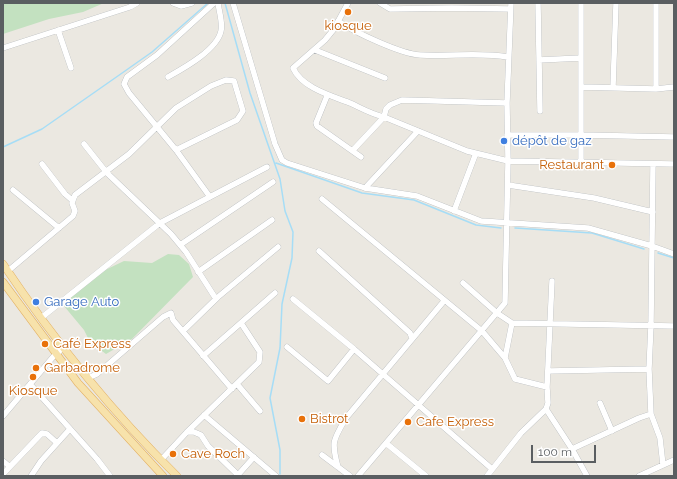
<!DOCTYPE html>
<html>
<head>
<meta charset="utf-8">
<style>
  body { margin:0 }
  #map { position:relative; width:677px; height:479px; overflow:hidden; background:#ebe8e1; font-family:Raleway,sans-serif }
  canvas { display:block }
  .frame { position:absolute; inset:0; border:4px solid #5a5e61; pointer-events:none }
  .scale { position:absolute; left:531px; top:445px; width:65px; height:18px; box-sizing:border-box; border:2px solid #5a5e61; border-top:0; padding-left:5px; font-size:12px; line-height:14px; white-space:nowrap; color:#5a5e61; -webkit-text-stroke:3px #fff; paint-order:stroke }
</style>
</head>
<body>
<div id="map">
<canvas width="677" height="479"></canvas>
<div class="frame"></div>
<div class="scale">100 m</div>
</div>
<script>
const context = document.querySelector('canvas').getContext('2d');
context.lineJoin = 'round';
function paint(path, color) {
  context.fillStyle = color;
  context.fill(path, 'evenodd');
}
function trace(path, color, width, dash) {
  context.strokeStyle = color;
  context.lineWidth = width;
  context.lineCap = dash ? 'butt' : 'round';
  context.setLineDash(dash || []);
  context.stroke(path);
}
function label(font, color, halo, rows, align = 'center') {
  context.font = font + ' Raleway,sans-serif';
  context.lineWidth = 3;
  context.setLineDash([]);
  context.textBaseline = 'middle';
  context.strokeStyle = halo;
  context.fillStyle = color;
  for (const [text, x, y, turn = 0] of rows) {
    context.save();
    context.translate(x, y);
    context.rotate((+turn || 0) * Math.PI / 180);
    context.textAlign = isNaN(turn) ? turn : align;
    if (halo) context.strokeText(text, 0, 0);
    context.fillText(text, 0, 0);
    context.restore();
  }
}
paint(new Path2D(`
  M3,3H104L83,12L49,19L3,34Z
  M168,254L179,255L189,264L193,277L132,339L106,354L90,342L84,330L64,306L66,298L101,272L124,261L152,263Z`), '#c3e1c0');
trace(new Path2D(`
  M225,3L250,93L280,179L285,211L293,232L292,258L282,304L280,348L270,398L280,450V474
  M3,147L42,129L125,71L152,52L208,3
  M276,163L362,193L414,200L476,225L501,228
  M515,228L592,233L644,249
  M658,253L674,258`), '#a6ddf6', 1.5);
const minor = new Path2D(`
  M173,3L181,6L192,3
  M233,3L275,144L282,160L287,163L365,188L417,196L481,221L588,228L652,246L674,254
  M348,3L334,29L325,40L293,68C302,88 332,96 350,103C361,108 371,114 384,117L467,151L508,161L674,164
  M380,3L390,9L452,8L510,9
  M538,3L540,111
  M581,3V163
  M656,3V89
  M338,21C354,32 401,54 420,55C449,57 478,52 508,57
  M58,30L71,68
  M3,48L130,7L137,3
  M315,50L385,78
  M539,60L581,58
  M168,77C184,68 217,50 221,31C223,23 219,11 218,3
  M582,87L656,89L674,87
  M613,87L616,3
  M327,96L316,123L317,126L361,157
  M507,135H581L674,137
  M84,144L107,173L171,234L186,252L216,299
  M353,150L384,117L386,109L390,105L402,100L507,103
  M42,164L65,194L72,200
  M653,164L651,325L649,369L651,414L660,438L663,465
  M508,185L594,198L653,212
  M365,188L418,131
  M13,190L59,228
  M210,197L176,150L129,93L124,84L127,77L157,55L214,3
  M322,199L482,331L505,358L515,379L547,387
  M454,211L476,153
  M180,245L273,182
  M319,251L410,333L412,338
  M8,271L73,216L75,211L72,203L75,195L129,154L176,108L211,86L226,80L234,81L243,111L237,120L176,150
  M198,272L272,220
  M463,283L497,313L512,323L674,326
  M293,299L354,349L492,469
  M41,318L160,223L267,167
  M183,331L218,297L278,247
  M287,347L328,381L354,349
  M203,356L275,293
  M505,358L512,323
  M548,371L649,369
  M88,378L97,374L163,317L171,313L173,320L232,389
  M30,384L97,459L110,476
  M237,384L260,411
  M600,403L612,431
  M546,409L572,449L587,476
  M204,415L276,476
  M3,416L53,357L64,347
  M187,432H194L201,435L208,446L238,475
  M387,444L426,476
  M572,449L639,418L651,414
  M322,455L350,476
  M161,460L187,432L259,362L260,352L241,323
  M3,461L9,466
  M338,467C331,442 333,440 346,418L444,301
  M3,474L42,433L47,434L57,443
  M31,476L41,461L69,430
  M237,476L254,457
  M358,476L505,303L508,161L507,103L511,3
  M487,476L521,433L546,409L548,403L547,387L552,281
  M639,476L674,460`);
const major = new Path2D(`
  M3,264C54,340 112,412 177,476
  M3,282L78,383L163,476`);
trace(minor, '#afb3b6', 6);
trace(major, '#e3b063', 8);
trace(minor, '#fff', 5.5);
trace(major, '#f7e2ab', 7);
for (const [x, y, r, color] of [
  [348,12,4,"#e8710a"],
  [504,141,4,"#3f7fe0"],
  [612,165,4,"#e8710a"],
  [36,302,4,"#3f7fe0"],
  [45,344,4,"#e8710a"],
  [36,368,4,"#e8710a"],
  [33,377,4,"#e8710a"],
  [302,419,4,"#e8710a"],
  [408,422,4,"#e8710a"],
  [173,454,4,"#e8710a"]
]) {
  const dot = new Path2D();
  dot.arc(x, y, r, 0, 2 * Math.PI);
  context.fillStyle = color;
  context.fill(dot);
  trace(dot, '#fff', 1.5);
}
label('13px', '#c56008', '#fff', [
  ["kiosque",348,26,"center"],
  ["Restaurant",604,165,"right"],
  ["Café Express",53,344],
  ["Garbadrome",44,368],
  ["Kiosque",33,391,"center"],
  ["Bistrot",310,419],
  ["Cafe Express",416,422],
  ["Cave Roch",181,454]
], 'left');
label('13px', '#366cbe', '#fff', [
  ["dépôt de gaz",512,141],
  ["Garage Auto",44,302]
], 'left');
</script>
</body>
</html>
